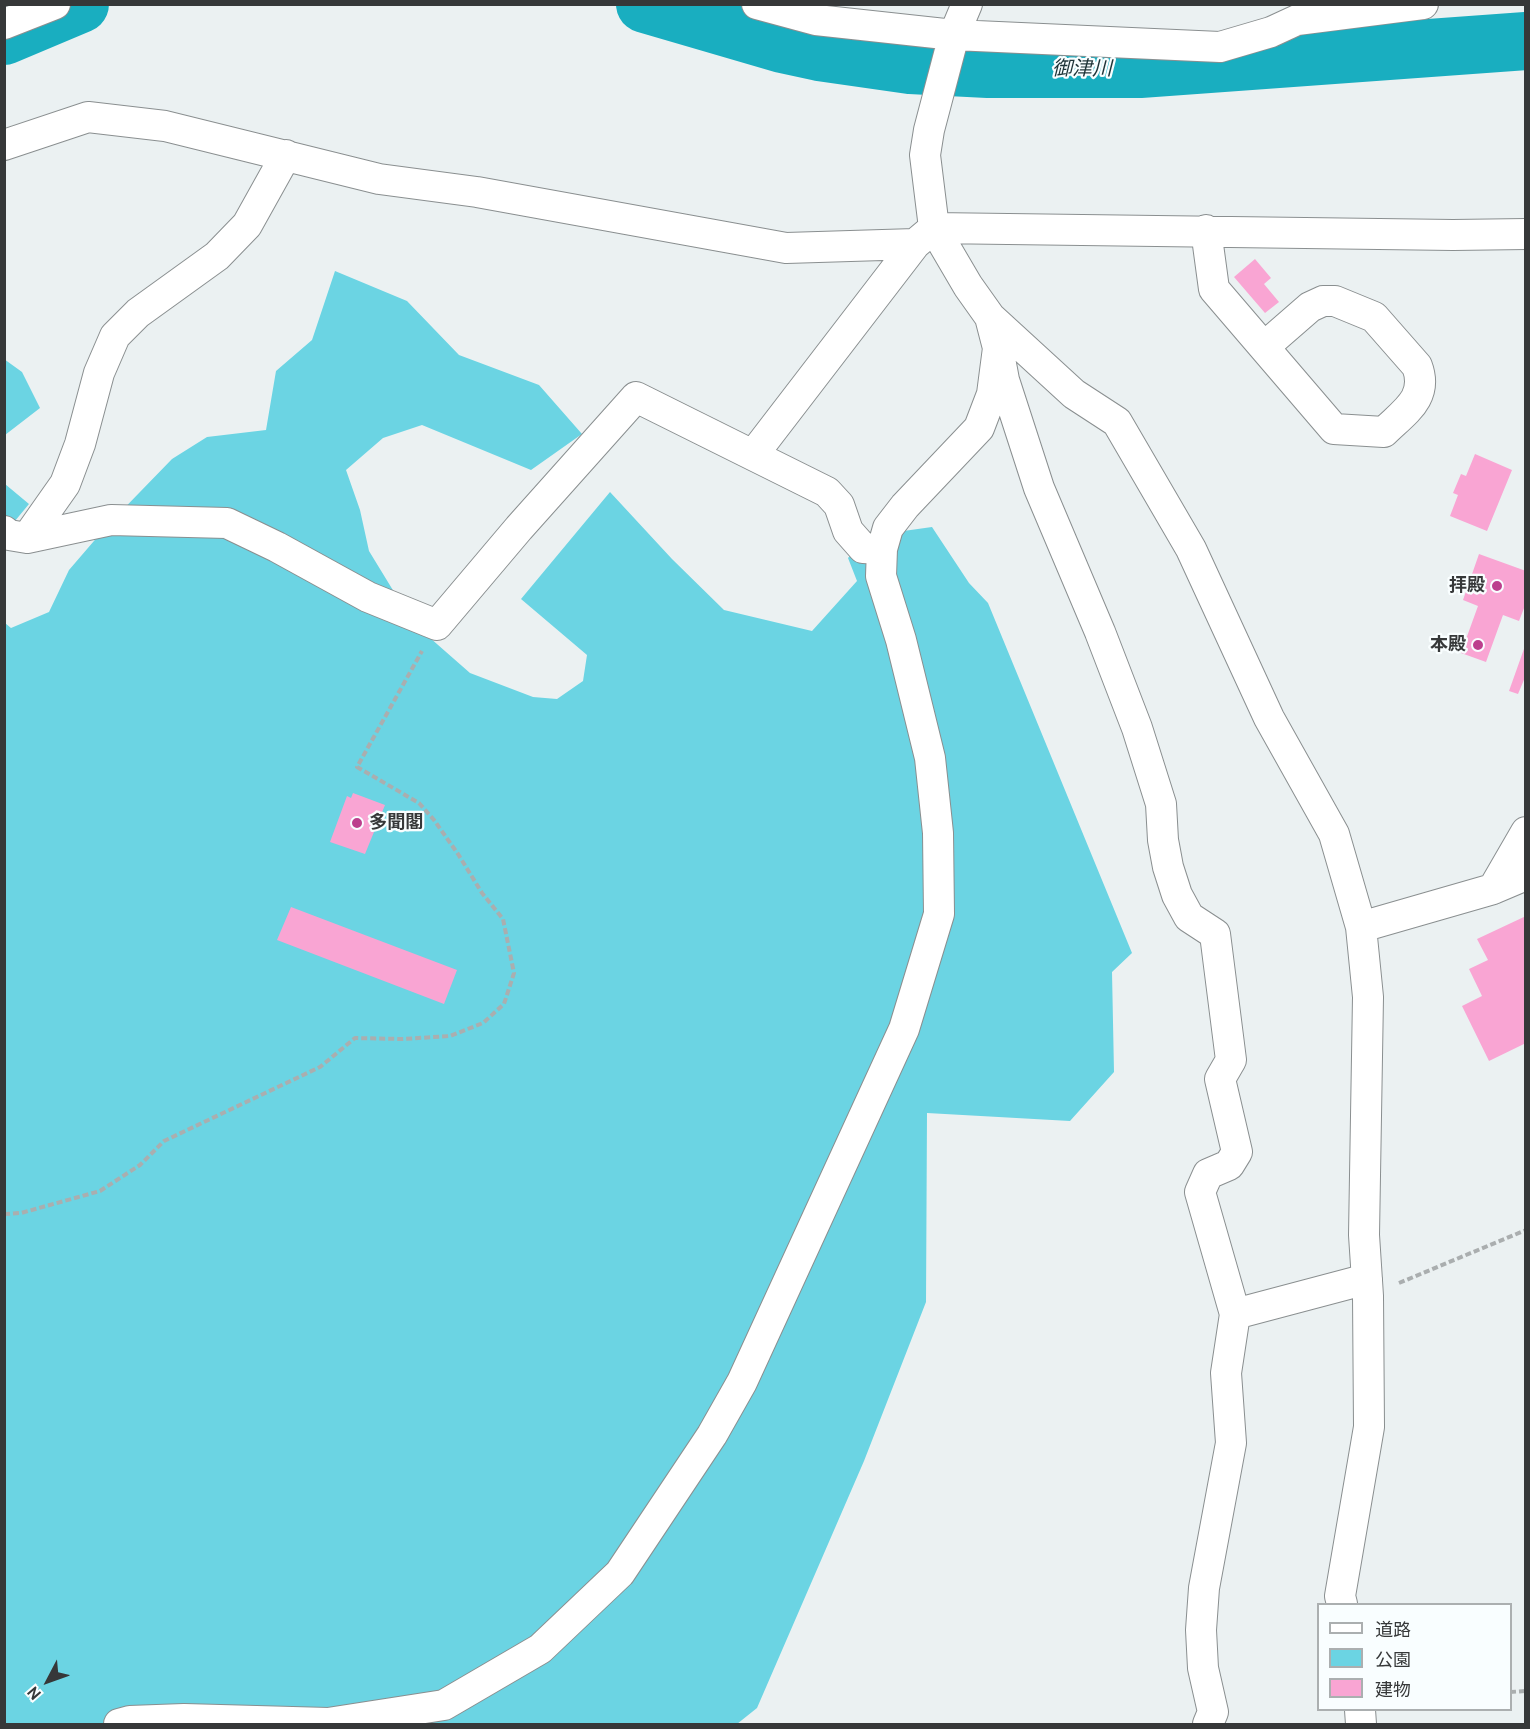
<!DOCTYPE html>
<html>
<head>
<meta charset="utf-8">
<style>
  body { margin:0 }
  #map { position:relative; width:1530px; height:1729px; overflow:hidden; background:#ebf1f2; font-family:Cabin,"Noto Sans JP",sans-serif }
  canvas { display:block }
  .frame { position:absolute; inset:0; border:6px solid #363839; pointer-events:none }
  .legend { position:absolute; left:1317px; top:1603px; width:195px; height:108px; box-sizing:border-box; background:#f9feff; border:2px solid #abafb0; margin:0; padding:8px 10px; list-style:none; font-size:18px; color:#363839 }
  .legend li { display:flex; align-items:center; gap:12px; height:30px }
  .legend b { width:30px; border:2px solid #abafb0 }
  .north { position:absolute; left:18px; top:1651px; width:60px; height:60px; -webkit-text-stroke:4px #f9feff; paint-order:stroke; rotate:229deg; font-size:16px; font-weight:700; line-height:24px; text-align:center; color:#363839 }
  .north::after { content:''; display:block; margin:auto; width:21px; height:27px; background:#363839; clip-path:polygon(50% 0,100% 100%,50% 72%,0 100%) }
</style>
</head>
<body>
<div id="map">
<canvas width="1530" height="1729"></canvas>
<div class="frame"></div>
<ul class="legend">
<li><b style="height:8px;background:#fff"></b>道路</li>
<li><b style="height:16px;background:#6bd4e3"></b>公園</li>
<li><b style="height:16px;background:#f9a5d3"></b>建物</li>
</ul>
<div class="north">N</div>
</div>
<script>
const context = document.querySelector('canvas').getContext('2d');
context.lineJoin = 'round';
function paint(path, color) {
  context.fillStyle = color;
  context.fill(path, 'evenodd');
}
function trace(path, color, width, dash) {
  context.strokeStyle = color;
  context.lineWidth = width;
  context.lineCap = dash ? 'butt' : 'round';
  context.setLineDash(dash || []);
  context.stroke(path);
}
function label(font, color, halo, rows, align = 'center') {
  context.font = font + ' Cabin,"Noto Sans JP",sans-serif';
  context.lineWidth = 4.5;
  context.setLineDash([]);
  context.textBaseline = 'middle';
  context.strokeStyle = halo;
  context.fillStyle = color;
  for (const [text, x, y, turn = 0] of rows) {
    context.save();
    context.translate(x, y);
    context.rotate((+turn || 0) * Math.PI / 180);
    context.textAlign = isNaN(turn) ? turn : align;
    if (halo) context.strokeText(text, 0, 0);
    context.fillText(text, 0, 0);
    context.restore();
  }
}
paint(new Path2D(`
  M335,271L407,301L459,355L539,385L582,434L531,470L422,425L383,438L346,470L360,510L369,551L413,623L470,673L533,697L557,699L583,681L587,655L521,599L610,492L672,559L724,610L812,631L857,581L848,558L868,536L932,527L969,583L988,603L1132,953L1112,972L1114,1072L1070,1121L927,1113L926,1302L864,1461L757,1708L737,1724H5V623L11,628L49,612L69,570L106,527L172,459L207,437L266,430L276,371L312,340Z
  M4,359L22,372L40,408L5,435Z
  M5,484L29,504L5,533Z`), '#6bd4e3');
trace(new Path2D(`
  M645,4L782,44L819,52L910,65L988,69H1140L1526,41
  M4,36L80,4`), '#19aec0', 58);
paint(new Path2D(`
  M1255,259L1271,278L1264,284L1279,302L1265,313L1234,277Z
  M1475,454L1512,470L1487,531L1450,516L1458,495L1453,493L1461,474L1466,476Z
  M1479,554L1526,571V603L1519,621L1503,615L1486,662L1461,653L1478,606L1463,600Z
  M1525,646L1526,675L1518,694L1509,691Z
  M353,793L385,805L365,854L330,842L347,796L351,798Z
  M291,907L457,970L444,1004L277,940Z
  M1526,916V1043L1489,1061L1462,1006L1482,996L1469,969L1488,960L1477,939Z`), '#f9a5d3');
const minor = new Path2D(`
  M757,4L816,20L954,35L1220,47L1271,32L1297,20L1423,4
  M4,24L55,4
  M4,145L88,117L165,126L379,179L477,192L786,248L915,244L934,228L1453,235L1526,234
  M1206,230L1214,289L1334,429L1384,432C1404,412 1429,398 1417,366L1374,317L1335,301H1323L1310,307L1264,347
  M990,317L1074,394L1117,422L1191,549L1269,718L1334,834L1361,927L1493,889L1526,875
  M1001,364L1004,380L1039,488L1100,632L1137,728L1161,804L1163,840L1168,867L1177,895L1189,917L1215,934L1231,1060L1220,1079L1237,1152L1229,1165L1208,1174L1200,1192L1235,1314L1226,1373L1231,1443L1204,1588L1201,1630L1203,1668L1213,1712L1208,1724
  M753,455L915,244
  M4,531L9,535L27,538L111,520L227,523L277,547L368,597L437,625L519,528L636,397L827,492L839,505L848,531L863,548L882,549
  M27,538L65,484L80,444L99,373L115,336L138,313L217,256L247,225L286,155
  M1493,889L1526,832
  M1235,1314L1367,1279
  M1342,1604L1340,1596L1369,1427L1368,1296L1364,1235L1368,997L1361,927
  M1360,1710L1361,1724
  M119,1724L130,1721L184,1719L328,1723L444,1705L540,1649L620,1573L712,1435L742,1382L904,1029L939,914L938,833L930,758L901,640L881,576L882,549L888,528L905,506L979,428L992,394L998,348L990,317L968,286L934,228L925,155L929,130L954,35L967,4`);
trace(minor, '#8a8f90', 32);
trace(new Path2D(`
  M4,1214L21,1213L100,1191L140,1165L164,1141L320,1067L355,1038L403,1039L450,1036L483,1023L504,1004L514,973L503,919L482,893L458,854L434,820L419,803L357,767L422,651
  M1399,1283L1526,1230
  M1510,1692L1526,1691`), '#aaaeaf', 4, [6, 3]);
trace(minor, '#fff', 30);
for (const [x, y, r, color] of [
  [1497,586,6,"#bc3f8d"],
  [1478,645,6,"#bc3f8d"],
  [357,823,6,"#bc3f8d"]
]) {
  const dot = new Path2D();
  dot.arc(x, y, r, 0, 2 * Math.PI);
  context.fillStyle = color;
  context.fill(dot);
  trace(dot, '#f9feff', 2);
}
label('bold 18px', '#363839', '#f9feff', [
  ["拝殿",1485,586],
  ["本殿",1466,645],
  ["多聞閣",369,823,"left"]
], 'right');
label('italic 20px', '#1e3438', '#f9feff', [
  ["御津川",1082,69]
]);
</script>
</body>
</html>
